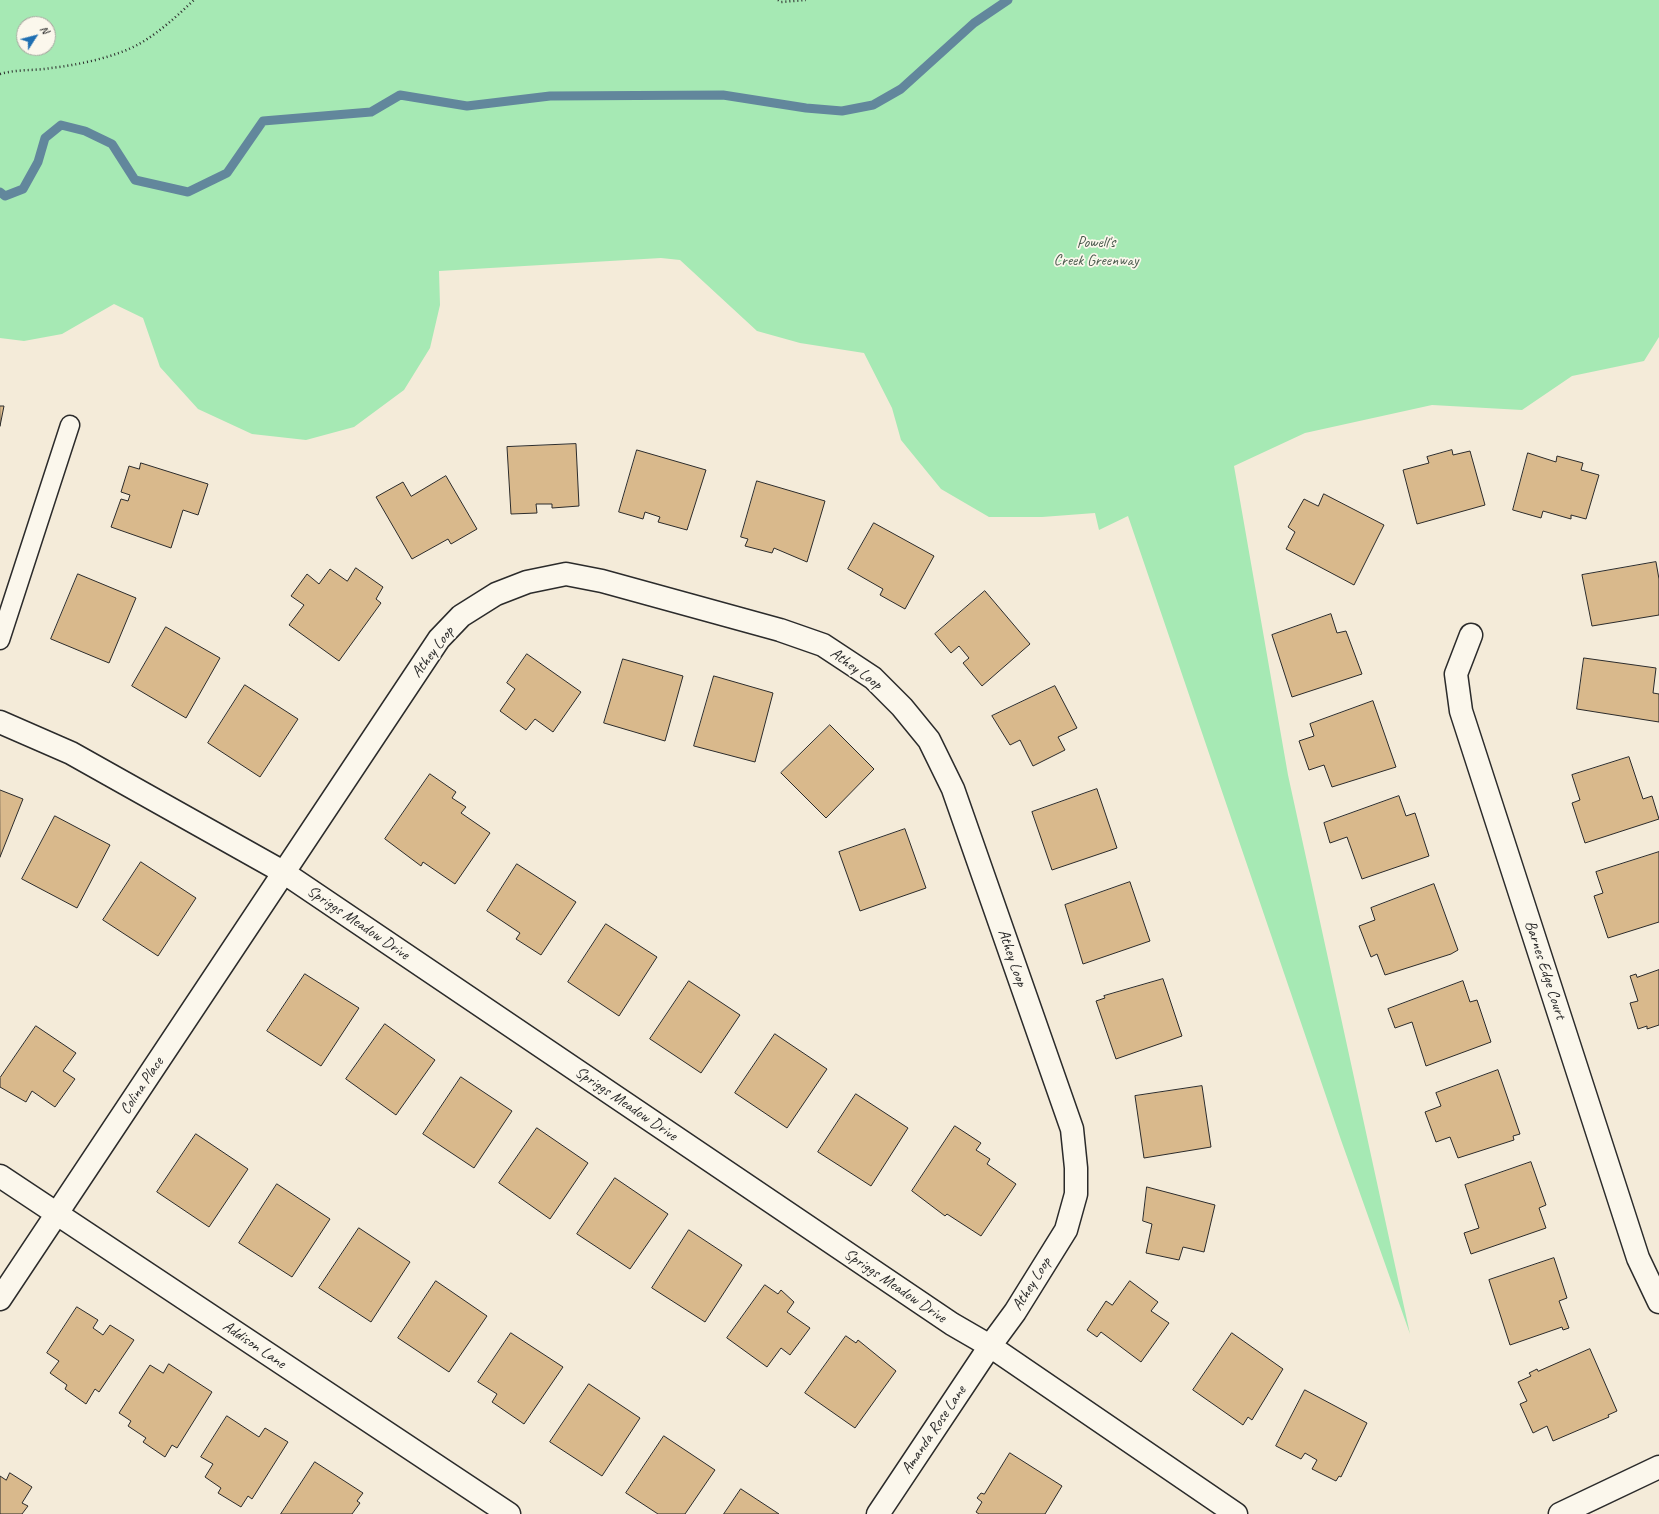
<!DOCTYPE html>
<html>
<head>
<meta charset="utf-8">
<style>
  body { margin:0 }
  #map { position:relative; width:1659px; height:1514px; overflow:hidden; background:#f4ebd9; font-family:Caveat,sans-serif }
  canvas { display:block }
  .north { position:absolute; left:16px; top:16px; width:40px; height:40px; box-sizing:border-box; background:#fbf7ec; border:1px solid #a8a59f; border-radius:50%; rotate:54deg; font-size:11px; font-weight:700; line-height:16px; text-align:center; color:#2b2b2b }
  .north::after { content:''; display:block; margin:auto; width:14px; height:18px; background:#1f6fb2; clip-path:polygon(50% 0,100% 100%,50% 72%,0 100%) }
</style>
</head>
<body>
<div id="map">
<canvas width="1659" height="1514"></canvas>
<div class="north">N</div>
</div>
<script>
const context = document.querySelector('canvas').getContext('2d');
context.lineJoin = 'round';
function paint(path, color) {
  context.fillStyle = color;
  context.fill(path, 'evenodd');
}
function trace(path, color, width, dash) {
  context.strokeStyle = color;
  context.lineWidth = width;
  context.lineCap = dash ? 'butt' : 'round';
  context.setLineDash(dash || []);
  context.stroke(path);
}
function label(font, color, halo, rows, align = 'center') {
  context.font = font + ' Caveat,sans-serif';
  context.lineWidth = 3.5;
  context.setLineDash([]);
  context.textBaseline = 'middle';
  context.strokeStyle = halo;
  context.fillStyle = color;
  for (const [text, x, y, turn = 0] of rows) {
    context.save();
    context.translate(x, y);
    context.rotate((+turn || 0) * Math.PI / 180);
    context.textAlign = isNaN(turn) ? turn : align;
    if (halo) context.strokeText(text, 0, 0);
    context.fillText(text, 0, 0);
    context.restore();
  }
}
paint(new Path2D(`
  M0,0H1659V337L1644,361L1572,376L1522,410L1432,405L1305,433L1234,466L1288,775L1410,1334L1341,1140L1128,516L1099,530L1095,513L1042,517H989L941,489L901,440L892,408L864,353L800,343L757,331L680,260L661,258L439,271L440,305L430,348L404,390L354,427L306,440L252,434L198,409L160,367L143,318L114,304L62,334L24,341L0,338ZM24,24H48V48H24Z`), '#a6e9b4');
trace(new Path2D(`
  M0,192L5,196L23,189L38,162L45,138L61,125L85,131L112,144L135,180L188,192L227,173L263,121L371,112L400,95L467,106L550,96L723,95L806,108L842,111L873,105L901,89L974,23L1008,0`), '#62879c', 9);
const building = new Path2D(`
  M0,406H4L0,426Z
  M576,444L579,506L552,508V504H536L537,513L511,514L507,447Z
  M637,450L706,470L687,530L658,522L660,517L645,512L643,519L619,512Z
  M1452,450L1453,455L1470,451L1485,505L1417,524L1403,470L1429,463L1427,457Z
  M1528,453L1556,462L1557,456L1583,463L1581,470L1599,475L1586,519L1571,515V519L1543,511L1541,518L1513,510Z
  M141,463L208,484L198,515L183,510L171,548L111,527L121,499L128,501L130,495L121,492L129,466L139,469Z
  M446,476L477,529L451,544L448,539L412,559L376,497L403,482L411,496Z
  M757,481L825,501L807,562L774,548L772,553L745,546L748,539L741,537Z
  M1324,494L1384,525L1354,585L1286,549L1295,532L1288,527L1304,499L1318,506Z
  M874,523L934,556L905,609L880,595L883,589L848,569Z
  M1656,562L1659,579V615L1592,626L1582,575Z
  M356,568L383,587L376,599L381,603L339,661L289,625L304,605L291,596L307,574L319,584L330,569L347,581Z
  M78,574L136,598L109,663L51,639Z
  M985,591L1030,644L982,686L963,663L969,658L959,646L951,653L935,634Z
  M1331,614L1337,633L1346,631L1362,674L1292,697L1272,635Z
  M166,627L220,658L186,718L132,686Z
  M527,654L581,692L553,732L535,719L526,730L500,711L515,689L507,683Z
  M1584,658L1656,668L1653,693L1659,694V722L1577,709Z
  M623,659L683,676L665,741L604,723Z
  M714,676L773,693L755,762L694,746Z
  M245,685L298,719L260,777L208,743Z
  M1055,686L1077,728L1058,737L1065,750L1033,766L1020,740L1010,745L992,716Z
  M1373,701L1396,767L1332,787L1324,765L1309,770L1299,741L1314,736L1310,724Z
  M830,725L874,769L826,818L781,773Z
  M1629,757L1643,799L1652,796L1659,819L1585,843L1572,803L1580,800L1572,775Z
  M430,774L456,792L452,798L466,807L461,813L490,833L455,884L423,862L421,866L385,839Z
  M1097,789L1117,848L1052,870L1032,812Z
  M0,790L23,799L0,857Z
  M1399,796L1406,816L1415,813L1429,856L1362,879L1347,837L1330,843L1324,823Z
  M55,816L110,845L77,908L22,879Z
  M905,829L926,888L860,911L839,852Z
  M1659,852V922L1608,938L1594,896L1603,893L1596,872Z
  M141,862L196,898L158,956L103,920Z
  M517,864L576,902L541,955L516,939L520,933L487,911Z
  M1130,882L1150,941L1083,964L1065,905Z
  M1434,884L1458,950L1451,954L1385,975L1377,954L1371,957L1359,926L1375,920L1371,908Z
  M606,924L657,957L619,1016L568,982Z
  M1659,970V1025L1647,1029V1026L1638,1029L1630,1003L1638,1001L1630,976L1636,974L1637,977Z
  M305,974L359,1008L321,1066L267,1031Z
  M1163,979L1182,1036L1116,1059L1096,1001L1105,998L1104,996Z
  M689,981L740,1015L701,1073L650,1039Z
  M1463,981L1470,1002L1477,1000L1491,1042L1426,1066L1412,1022L1395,1028L1388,1009Z
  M385,1024L435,1060L396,1115L346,1079Z
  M36,1026L76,1053L63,1071L75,1079L55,1107L32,1091L26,1102L0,1087V1078Z
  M775,1034L827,1069L787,1128L735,1093Z
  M1498,1070L1520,1134L1513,1136L1514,1140L1458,1158L1450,1137L1436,1142L1425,1112L1441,1106L1436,1093Z
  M461,1077L512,1111L474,1168L423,1134Z
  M1202,1086L1211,1147L1144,1158L1135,1096Z
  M856,1094L908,1128L871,1186L818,1152Z
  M955,1126L981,1143L976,1150L990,1159L987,1164L1016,1184L981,1236L947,1214L945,1216L912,1191Z
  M537,1128L588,1163L550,1219L499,1183Z
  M196,1134L248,1169L209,1227L157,1192Z
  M1531,1162L1546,1205L1539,1208L1546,1228L1471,1254L1464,1233L1479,1228L1465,1185Z
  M615,1178L668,1214L630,1269L577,1234Z
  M277,1184L330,1219L292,1277L239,1243Z
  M1147,1187L1215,1205L1204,1252L1183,1247L1179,1260L1146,1253L1152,1224L1143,1221Z
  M359,1228L410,1262L371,1322L319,1288Z
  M689,1230L742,1265L705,1322L652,1288Z
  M1554,1258L1567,1298L1559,1301L1569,1328L1563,1330L1562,1327L1510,1345L1489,1280Z
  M436,1281L487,1316L449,1372L398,1338Z
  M1130,1281L1158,1302L1151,1311L1169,1323L1141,1362L1101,1332L1097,1337L1087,1330L1106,1301L1112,1305Z
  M765,1285L778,1294L781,1290L794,1302L787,1312L810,1328L790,1355L781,1348L767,1367L727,1338Z
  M77,1307L98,1320L93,1328L103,1335L110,1325L134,1340L99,1392L95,1389L86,1404L65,1389L67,1385L50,1373L59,1361L47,1353Z
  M511,1333L563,1367L524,1424L492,1402L497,1394L478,1382Z
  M1232,1333L1283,1369L1252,1420L1248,1417L1243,1425L1193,1390Z
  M846,1336L856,1343L858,1340L896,1371L855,1428L805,1393Z
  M1590,1349L1617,1411L1608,1415L1609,1417L1553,1441L1547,1426L1533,1433L1520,1404L1527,1401L1518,1382L1531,1376L1529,1373L1537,1369L1538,1371Z
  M169,1364L212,1392L177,1448L172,1445L165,1457L143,1442L146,1438L128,1426L131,1421L119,1413L150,1365L163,1373Z
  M589,1384L640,1418L602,1476L550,1442Z
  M1305,1390L1367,1423L1341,1477L1339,1476L1336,1481L1312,1469L1317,1460L1305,1453L1301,1459L1276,1446Z
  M227,1416L259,1437L265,1428L288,1442L252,1499L248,1496L241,1507L218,1493L221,1488L205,1477L213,1464L201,1457Z
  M664,1436L715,1470L685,1514H658L626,1493Z
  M1010,1453L1062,1486L1045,1514H979L976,1512L982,1502L977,1498L981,1493L984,1494Z
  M315,1462L363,1493L357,1501L360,1503L352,1514H281Z
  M10,1473L32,1487L22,1503L28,1506L22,1514H0V1476L6,1480Z
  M741,1489L779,1514H724Z`);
paint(building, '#d9b98c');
trace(building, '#2b2b2b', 1);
const lane = new Path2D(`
  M0,640L70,425`);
const street = new Path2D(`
  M1471,635L1456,674L1461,711L1638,1258L1659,1302
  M0,722L71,753L283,872L952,1324L990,1346L1236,1514
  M0,1176L509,1514
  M0,1299L439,639L461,616L496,594L527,582L566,574L602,581L780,630L823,645L873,678L902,707L929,740L953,789L1072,1129L1076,1168V1194L1066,1230L1015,1312L990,1346L878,1514
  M1560,1514L1659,1467`);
trace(lane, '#2b2b2b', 21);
trace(street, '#2b2b2b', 25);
trace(new Path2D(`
  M778,0L781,2L806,0
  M0,74C17,69 34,71 51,68C78,65 116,57 139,44C160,32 177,16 194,0`), '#2b2b2b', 2.5, [1, 3]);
trace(lane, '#fbf7ec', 18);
trace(street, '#fbf7ec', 22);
label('16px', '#4a5a4d', '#fbf7ec', [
  ["Powell's",1096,243],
  ["Creek Greenway",1096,261]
]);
label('16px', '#2b2b2b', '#fbf7ec', [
  ["Athey Loop",433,652,-53],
  ["Athey Loop",856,669,36],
  ["Spriggs Meadow Drive",358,923,34],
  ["Athey Loop",1012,958,71],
  ["Barnes Edge Court",1545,970,72],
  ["Colina Place",142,1086,-56],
  ["Spriggs Meadow Drive",626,1104,34],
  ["Athey Loop",1032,1284,-58],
  ["Spriggs Meadow Drive",895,1286,34],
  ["Addison Lane",254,1345,34],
  ["Amanda Rose Lane",934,1430,-56]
]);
</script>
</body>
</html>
